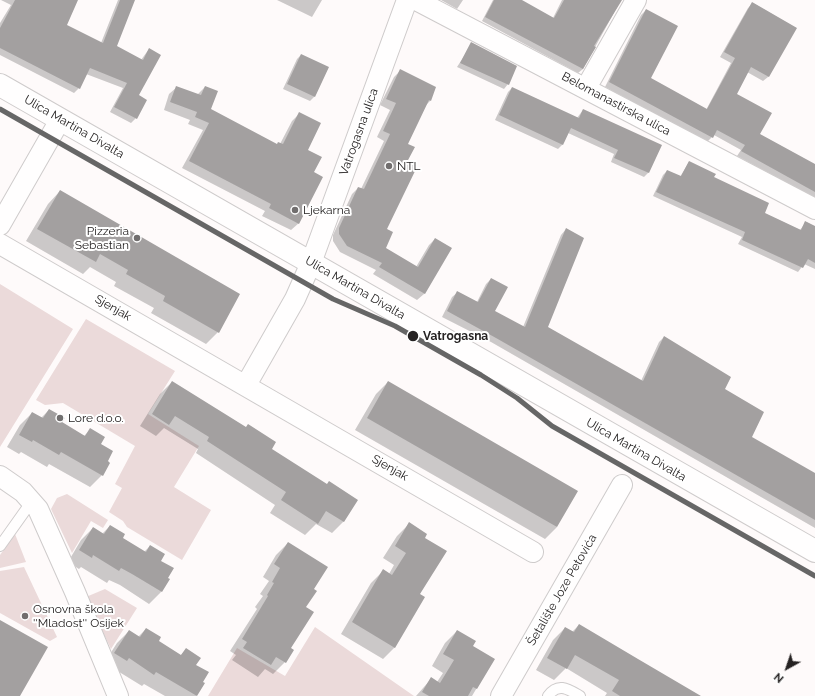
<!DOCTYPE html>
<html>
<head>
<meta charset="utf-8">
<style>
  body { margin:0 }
  #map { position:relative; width:815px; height:696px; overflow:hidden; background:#fefafa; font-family:Raleway,sans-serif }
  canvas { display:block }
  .north { position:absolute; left:767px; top:648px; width:40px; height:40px; -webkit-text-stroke:3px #fff; paint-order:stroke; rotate:220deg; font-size:11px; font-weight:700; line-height:16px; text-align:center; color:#252222 }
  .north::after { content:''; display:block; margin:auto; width:14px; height:18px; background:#252222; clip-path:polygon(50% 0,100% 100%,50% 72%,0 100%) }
</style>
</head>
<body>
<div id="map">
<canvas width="815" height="696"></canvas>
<div class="north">N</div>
</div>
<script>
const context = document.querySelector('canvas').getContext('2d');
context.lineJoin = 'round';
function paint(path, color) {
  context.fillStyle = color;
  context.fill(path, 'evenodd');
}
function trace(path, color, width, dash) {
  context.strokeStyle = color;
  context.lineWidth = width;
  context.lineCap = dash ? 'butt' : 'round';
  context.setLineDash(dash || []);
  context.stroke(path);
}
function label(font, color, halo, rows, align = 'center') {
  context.font = font + ' Raleway,sans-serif';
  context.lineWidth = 4;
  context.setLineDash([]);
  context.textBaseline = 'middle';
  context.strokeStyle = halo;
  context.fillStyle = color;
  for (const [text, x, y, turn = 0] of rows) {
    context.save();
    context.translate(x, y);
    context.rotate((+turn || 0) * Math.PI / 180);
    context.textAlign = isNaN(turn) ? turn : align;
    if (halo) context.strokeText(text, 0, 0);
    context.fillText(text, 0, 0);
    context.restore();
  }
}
paint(new Path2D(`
  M0,284L73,329L0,447Z
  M86,319L175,371L148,414L199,446L174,487L211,510L182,560L127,527L123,521L109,512L122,488L115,484L135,446L63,403L45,405L36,400Z
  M67,494L108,520L103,528L91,521L72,553L51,509L57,498Z
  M15,534L26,562L0,568V555Z
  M24,567L57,637L50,641L0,613V571Z
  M105,589L137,608L111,649L86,597Z
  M315,627L414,696H208L237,648L285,676Z`), '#ebdada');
paint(new Path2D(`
  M1,0H77L66,26L101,43L118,0H134L115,46L141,60L149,49L137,96L136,118L131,123L110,112L123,88L86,74L79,88L74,93L0,55V23L11,5Z
  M277,0H322L312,17Z
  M441,0H463L457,9Z
  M493,0H520L553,18L562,0H621L583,69L578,73L482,21Z
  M753,3L796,28L768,77L763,81L747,72L736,94L759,134L815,165V198L737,156L741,150L714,135L707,142L605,87L641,15L646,10L650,79L706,110L731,63L720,57L748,8Z
  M472,44L508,84L504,89L457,67Z
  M301,55L328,68L314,97L310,101L283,89L297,59Z
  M400,71L434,87L430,101L425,106L406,144V163L386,230L385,248L416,267L429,245L435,239L451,248L424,294L417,300L373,274L376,270L340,252L333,241V235L352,194L358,188L361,189L384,141L377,137L390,110L380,105L394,77Z
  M177,87L197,95L205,87L210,110L276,145L280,144L292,121L299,114L306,150L313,173L299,223L291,230L262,216L265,211L182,168L203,130L188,124L190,120L164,110L169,94Z
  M512,88L577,118L583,110L660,146L648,173L644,177L611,162L614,154L568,133L562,145L558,149L495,120L508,92Z
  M689,162L764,213L800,230L806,222L815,227V269L804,264L798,272L738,244L742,237L653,196L663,175L667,171L680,177Z
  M60,191L218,332L206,344L151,313L154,308L114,286L116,282L90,267L83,274L26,241L48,204Z
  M566,229L547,327L641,381L659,342L664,337L724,390L751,438L815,475V528L491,342L442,317L452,297L458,292L477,302L486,284L491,279L494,311L523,327L561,235Z
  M172,382L270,450L326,485L344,521L332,533L316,524L305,535L270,513L275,505L196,453L198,449L164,428L156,436L140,426L160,394Z
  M388,382L557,527L545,539L355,430L376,394Z
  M49,410L61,422L84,436L90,430L100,445L102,475L90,487L49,464L47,467L21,452L19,454L7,447L20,425L32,413L41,418Z
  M409,524L423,538L419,595L395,647L383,659L341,634L371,583L383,571L389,574L394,565L383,558L397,536Z
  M110,526L122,538L144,552L150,546L160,561L161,592L149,604L120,585L109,580L107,583L81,567L79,569L68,562L81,540L93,528L102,534Z
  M288,543L312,589L290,648L293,650L285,662L273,674L265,669L258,677L232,660L236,655L230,651L257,609L255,607L263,596L260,594L269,581L263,577L276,555Z
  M579,625L699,696H605L607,693L566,668L554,680L536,670L553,640L565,628L572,632Z
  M146,629L157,641L180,656L186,650L195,665L201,682L204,684L196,696H165L144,684L142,686L116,670L103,665L117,643L129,631L138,637Z
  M457,631L471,646L494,659L472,696H416L431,679L437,682L443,673L432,666L445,643Z`), '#0003');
paint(new Path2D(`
  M15,0H78L67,25L103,43L120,0H135L117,46L143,60L149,48L161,55L139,95L147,100L137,119L114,107L127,83L90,68L80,89L0,48V28Z
  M494,0H522L554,18L564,0H622L594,46L596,47L583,69L485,17Z
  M752,2L797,28L769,77L751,67L737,94L772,113L760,134L815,164V192L741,151L745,145L717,130L713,138L609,82L646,9L678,26L651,78L707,109L735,58L724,52Z
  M471,42L517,66L509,85L460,63Z
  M301,54L329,67L315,97L287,84Z
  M400,69L436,87L431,101L429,100L408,144L415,147L407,162L417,167L387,229L393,232L386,248L418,267L435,238L452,248L425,294L379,267L382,263L347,246L339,234V228L358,187L364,189L390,134L383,131L396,103L386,99Z
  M176,86L201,95L205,86L218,91L211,109L277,144L278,142L283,144L299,112L321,123L308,150L322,157L314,172L323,177L299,224L269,208L271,204L189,161L209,123L195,117L197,112L170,102Z
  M512,87L579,118L583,109L662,145L649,173L614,158L618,150L571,128L563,145L499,115Z
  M689,161L716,174L714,177L769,203L765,213L801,230L805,221L815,226V263L808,259L803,268L742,240L745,232L656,192L667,170L681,176Z
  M60,190L240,294L219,333L163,301L165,296L126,274L128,270L100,254L96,262L37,229Z
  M566,228L584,238L548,327L643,381L664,336L731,377L725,389L764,412L752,437L815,473V520L496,338L447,311L457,291L478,302L491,278L508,287L495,311L525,327Z
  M172,381L246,427L248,424L276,442L272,449L327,484L329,481L358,500L344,522L326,511L318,524L281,500L286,492L207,441L209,437L175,416L169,425L152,414Z
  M388,381L578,491L557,527L367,418Z
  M49,409L65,418L62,422L85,436L90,428L105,437L101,444L113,451L108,461L110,463L103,476L61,452L59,455L33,440L32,442L19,435L32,412L43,418Z
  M409,522L427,534L425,538L447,551L420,594L425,597L395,648L352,622L383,569L392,575L406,553L395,546Z
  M110,525L125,534L123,538L146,552L150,545L165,554L161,561L174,568L168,578L170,579L162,592L132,574L121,568L119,571L93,555L92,558L79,550L93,527L104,534Z
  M288,542L328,567L314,589L317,591L306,607L314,612L291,648L294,650L286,663L276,657L271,665L243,648L247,642L242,639L268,596L267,595L274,583L272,582L280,568L274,564Z
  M0,620L48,647L20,696H0Z
  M579,624L638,659L701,696H620L612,691L619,680L575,655L567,669L547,658L565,627L574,632Z
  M146,628L161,637L159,641L181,655L186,648L201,658L196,665L209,672L203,682L205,683L197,696L156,672L154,675L129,658L127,661L114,653L129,630L140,637Z
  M457,630L476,641L473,646L495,659L477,689L473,687L468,696H429L422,692L431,677L440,683L454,660L443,654Z`), '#a3a0a0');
const lane = new Path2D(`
  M0,546L32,501
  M548,696C558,682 568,689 580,696`);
const street = new Path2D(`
  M416,0L815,209
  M586,88L636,0
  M0,225L60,120
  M0,244L533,552
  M246,385L295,299L311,263L407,0
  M0,476L23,492L38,509L75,592L118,696
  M501,696L622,485`);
const secondary = new Path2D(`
  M0,85L815,551`);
trace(lane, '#cecbcb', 12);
trace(street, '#cecbcb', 22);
trace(secondary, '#cecbcb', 24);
trace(lane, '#fffefe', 10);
trace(street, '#fffefe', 20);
trace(secondary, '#fffefe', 22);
trace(new Path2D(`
  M0,109L333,299L395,326L481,375L517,398L552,426L815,576`), '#666', 5);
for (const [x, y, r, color] of [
  [389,166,4,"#716e6e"],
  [295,210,4,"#716e6e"],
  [137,238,4,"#716e6e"],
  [413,336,6,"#252222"],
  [60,418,4,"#716e6e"],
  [25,616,4,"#716e6e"]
]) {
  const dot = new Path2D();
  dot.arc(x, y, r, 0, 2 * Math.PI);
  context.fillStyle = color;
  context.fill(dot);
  trace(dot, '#fff', 1.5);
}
label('12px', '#252222', '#fff', [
  ["Belomanastirska ulica",616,104,28],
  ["Ulica Martina Divalta",74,127,30],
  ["Vatrogasna ulica",359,132,-70],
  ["Ulica Martina Divalta",355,288,30],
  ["Sjenjak",113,308,30],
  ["Ulica Martina Divalta",636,450,30],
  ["Sjenjak",390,468,30],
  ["Šetalište Joze Petovića",562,590,-60]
]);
label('12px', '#252222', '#fff', [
  ["NTL",397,166],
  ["Ljekarna",303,210],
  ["Pizzeria",129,231,"right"],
  ["Sebastian",129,245,"right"],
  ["Lore d.o.o.",68,418],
  ["Osnovna škola",33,609],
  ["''Mladost'' Osijek",33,623]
], 'left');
label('bold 12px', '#252222', '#fff', [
  ["Vatrogasna",423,336]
], 'left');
</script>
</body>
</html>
